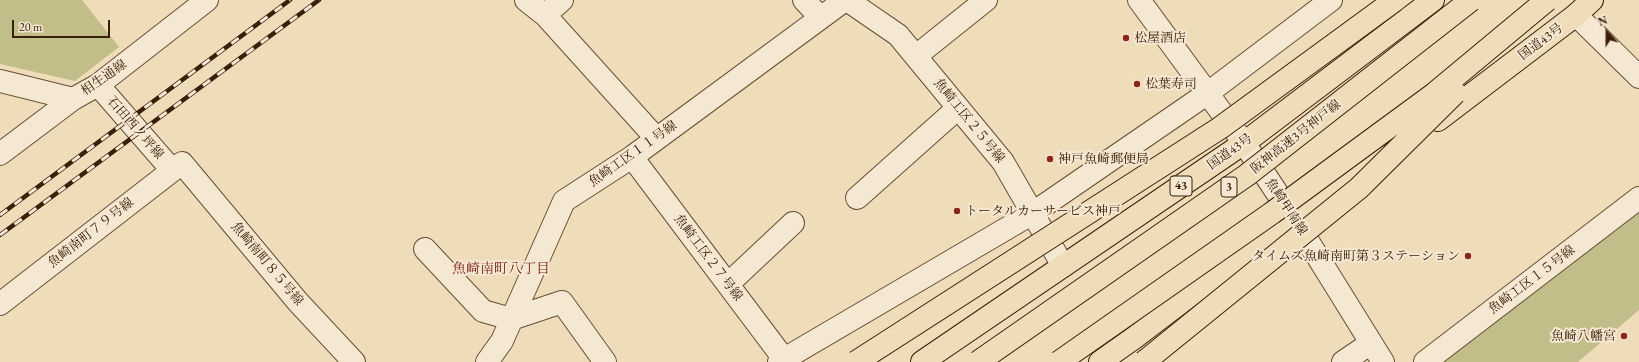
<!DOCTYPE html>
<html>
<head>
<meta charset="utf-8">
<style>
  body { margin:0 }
  #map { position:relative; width:1639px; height:362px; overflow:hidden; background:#efdcb9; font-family:"EB Garamond",serif }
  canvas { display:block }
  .north { position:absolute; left:1587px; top:12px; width:40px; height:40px; -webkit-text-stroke:3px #f5e8d2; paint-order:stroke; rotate:339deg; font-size:11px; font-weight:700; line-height:16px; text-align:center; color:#3a200a }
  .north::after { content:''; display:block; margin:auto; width:14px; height:18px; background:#3a200a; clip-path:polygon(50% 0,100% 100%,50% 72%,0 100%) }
  .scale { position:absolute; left:12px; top:20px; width:98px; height:18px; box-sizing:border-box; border:2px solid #3a200a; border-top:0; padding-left:5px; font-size:12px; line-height:14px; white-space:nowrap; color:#3a200a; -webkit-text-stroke:3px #f5e8d2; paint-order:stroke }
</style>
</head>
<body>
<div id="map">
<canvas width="1639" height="362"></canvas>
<div class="north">N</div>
<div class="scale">20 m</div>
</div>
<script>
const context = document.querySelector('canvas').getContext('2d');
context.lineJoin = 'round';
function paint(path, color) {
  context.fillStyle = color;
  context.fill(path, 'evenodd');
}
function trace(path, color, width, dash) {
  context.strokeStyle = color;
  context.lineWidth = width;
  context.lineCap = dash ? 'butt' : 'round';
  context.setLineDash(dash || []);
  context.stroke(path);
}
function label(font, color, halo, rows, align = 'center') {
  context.font = font + ' "EB Garamond","Noto Serif JP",serif';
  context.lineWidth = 4;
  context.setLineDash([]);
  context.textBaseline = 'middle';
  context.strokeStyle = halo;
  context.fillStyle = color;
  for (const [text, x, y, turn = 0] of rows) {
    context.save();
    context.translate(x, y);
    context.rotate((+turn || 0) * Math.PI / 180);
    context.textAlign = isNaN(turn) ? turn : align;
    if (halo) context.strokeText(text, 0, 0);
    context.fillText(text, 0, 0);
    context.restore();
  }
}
paint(new Path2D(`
  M0,0H82L119,47L75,81L0,64Z
  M1639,211V310L1578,362H1441Z`), '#c1be8a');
const minor = new Path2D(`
  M526,0L545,15L656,138
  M804,0L820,17
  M847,0L898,35L1003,162L1063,266
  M1139,0L1244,143L1293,217L1383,362
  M545,15L562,0
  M1576,15L1639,77
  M916,56L986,0
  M0,81L73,99
  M98,85L172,170
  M0,154L73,99L98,85L207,0
  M632,157L784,359
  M857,198L958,108
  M425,249L483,311L511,319L562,302L605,362
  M728,284L793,223
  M0,304L182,163L298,302L354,362
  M487,362L502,341L564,201L632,157L845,0
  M779,362L1033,213L1208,93L1331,0
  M1343,362L1371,343
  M1425,362L1639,198`);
const highway = new Path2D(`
  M1438,120L1576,15L1592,0
  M922,362L1244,143L1433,0
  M1100,362L1134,338L1293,217L1383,157`);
trace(minor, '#674f36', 24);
trace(highway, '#3a200a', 24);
trace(minor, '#f5e8d2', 22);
trace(highway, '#efdcb9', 22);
const rail = new Path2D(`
  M0,215L290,0
  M0,235L319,0`);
trace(rail, '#3a200a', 4.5);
trace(rail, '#f5e8d2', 3, [9]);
const highwayBridge = new Path2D(`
  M856,362L1220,128L1395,0
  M978,362L1247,175L1471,0
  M1059,362L1272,213L1434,94L1547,0
  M1144,362L1359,188L1455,93`);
trace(highwayBridge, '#3a200a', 24, []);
trace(highwayBridge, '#efdcb9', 22);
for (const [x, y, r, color] of [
  [1126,38,4,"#8f2418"],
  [1137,84,4,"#8f2418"],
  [1050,159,4,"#8f2418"],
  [957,211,4,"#8f2418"],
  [1468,256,4,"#8f2418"],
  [1624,336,4,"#8f2418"]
]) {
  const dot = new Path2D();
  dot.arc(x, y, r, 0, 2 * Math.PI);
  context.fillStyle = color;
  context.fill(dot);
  trace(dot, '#f5e8d2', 1.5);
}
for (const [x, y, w] of [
  [1181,186,22],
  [1229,187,16]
]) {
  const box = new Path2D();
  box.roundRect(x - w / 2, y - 10, w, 20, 3);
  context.fillStyle = '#f5e8d2';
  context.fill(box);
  trace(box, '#3a200a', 1);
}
label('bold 12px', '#3a200a', null, [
  ["43",1181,186],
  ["3",1229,187]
]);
label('13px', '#3a200a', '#f5e8d2', [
  ["松屋酒店",1134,38],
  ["松葉寿司",1145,84],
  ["神戸魚崎郵便局",1058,159],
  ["トータルカーサービス神戸",965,211],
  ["タイムズ魚崎南町第３ステーション",1460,256,"right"],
  ["魚崎八幡宮",1616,336,"right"]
], 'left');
label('13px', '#3a200a', '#f5e8d2', [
  ["国道43号",1541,42,-37],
  ["相生通線",104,78,-35],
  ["魚崎工区２５号線",969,121,51],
  ["石田西ノ坪線",135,128,49],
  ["阪神高速3号神戸線",1296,137,-38],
  ["国道43号",1230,152,-35],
  ["魚崎工区１１号線",633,154,-35],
  ["魚崎甲南線",1286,207,57],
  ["魚崎南町７９号線",91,233,-38],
  ["魚崎工区２７号線",708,258,53],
  ["魚崎南町８５号線",267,264,50],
  ["魚崎工区１５号線",1532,280,-37]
]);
label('14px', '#7a1f14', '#f5e8d2', [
  ["魚崎南町八丁目",501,269]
]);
</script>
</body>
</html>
